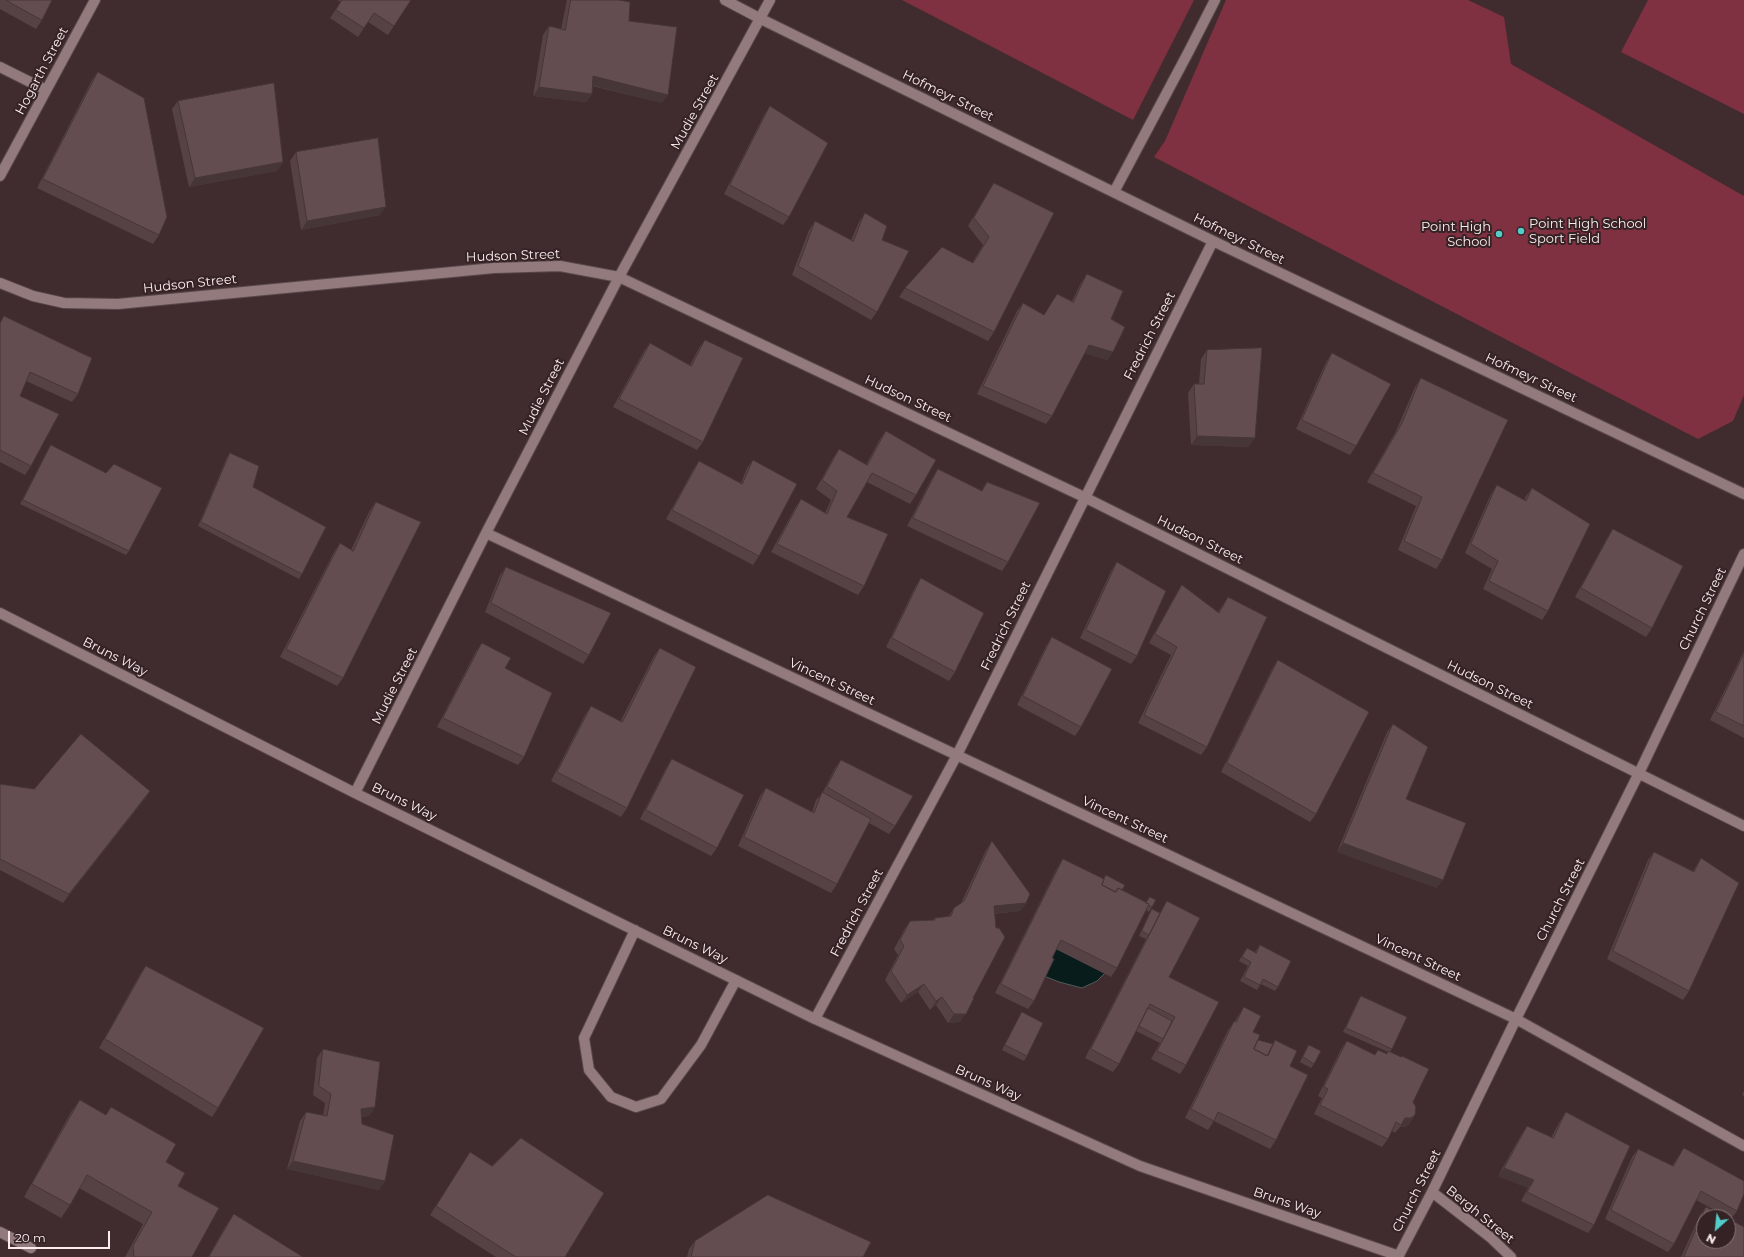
<!DOCTYPE html>
<html>
<head>
<meta charset="utf-8">
<style>
  body { margin:0 }
  #map { position:relative; width:1744px; height:1257px; overflow:hidden; background:#402c2e; font-family:Montserrat,sans-serif }
  canvas { display:block }
  .north { position:absolute; left:1696px; top:1209px; width:40px; height:40px; box-sizing:border-box; background:#352225; border:1px solid #847376; border-radius:50%; rotate:207deg; font-size:11px; font-weight:700; line-height:16px; text-align:center; color:#fbedef }
  .north::after { content:''; display:block; margin:auto; width:14px; height:18px; background:#53cdc9; clip-path:polygon(50% 0,100% 100%,50% 72%,0 100%) }
  .scale { position:absolute; left:8px; top:1231px; width:102px; height:18px; box-sizing:border-box; border:2px solid #fbedef; border-top:0; padding-left:5px; font-size:12px; line-height:14px; white-space:nowrap; color:#fbedef; -webkit-text-stroke:3px #352225; paint-order:stroke }
</style>
</head>
<body>
<div id="map">
<canvas width="1744" height="1257"></canvas>
<div class="north">N</div>
<div class="scale">20 m</div>
</div>
<script>
const context = document.querySelector('canvas').getContext('2d');
context.lineJoin = 'round';
function paint(path, color) {
  context.fillStyle = color;
  context.fill(path, 'evenodd');
}
function trace(path, color, width, dash) {
  context.strokeStyle = color;
  context.lineWidth = width;
  context.lineCap = dash ? 'butt' : 'round';
  context.setLineDash(dash || []);
  context.stroke(path);
}
function label(font, color, halo, rows, align = 'center') {
  context.font = font + ' Montserrat,sans-serif';
  context.lineWidth = 4;
  context.setLineDash([]);
  context.textBaseline = 'middle';
  context.strokeStyle = halo;
  context.fillStyle = color;
  for (const [text, x, y, turn = 0] of rows) {
    context.save();
    context.translate(x, y);
    context.rotate((+turn || 0) * Math.PI / 180);
    context.textAlign = isNaN(turn) ? turn : align;
    if (halo) context.strokeText(text, 0, 0);
    context.fillText(text, 0, 0);
    context.restore();
  }
}
paint(new Path2D(`
  M902,0H1194L1133,120Z
  M1226,0H1468L1504,17L1511,64L1744,196V395L1733,421L1698,439L1154,157L1165,141Z
  M1648,0H1744V114L1621,52Z`), '#7f3041');
const water = new Path2D(`
  M1055,948L1105,973L1097,981L1082,988L1059,982L1044,976Z`);
paint(water, '#081c1b');
trace(water, '#515b5b', 1);
const minor = new Path2D(`
  M725,0L761,19L1213,241L1744,494
  M0,67L46,90
  M0,176L95,0
  M1114,192L1189,51L1215,0
  M0,283L33,296L64,303L118,304L494,268L560,266L619,277L1084,497L1744,826
  M486,533L1516,1019L1744,1146
  M0,613L355,793L815,1019L1140,1166L1399,1256
  M355,793L486,533L619,277L770,0
  M635,930L584,1038L589,1070L611,1097L636,1107L661,1099L701,1045L736,980
  M815,1019L957,755L1213,241
  M1432,1192L1490,1237L1511,1257
  M0,1232L31,1248
  M1398,1257L1432,1192L1516,1019L1639,773L1744,554`);
trace(minor, '#59484b', 12);
trace(minor, '#927a7d', 10);
paint(new Path2D(`
  M0,0H52L42,20L36,29L0,9Z
  M337,0H411L388,35L368,22L358,37L330,18L341,2Z
  M567,0H619L629,21L662,103L592,86V94L586,102L533,96L543,35L549,26L561,29Z
  M98,72L159,235L153,244L37,188L92,80Z
  M178,101L283,162L277,171L189,187L172,109Z
  M770,106L789,217L783,225L724,194L764,115Z
  M296,152L380,215L301,230L290,161Z
  M994,183V332L988,341L899,297L905,288L972,263L983,245L968,226L988,192Z
  M865,213L882,240L877,312L871,320L792,275L809,230L815,221L851,240L859,222Z
  M1087,274L1111,319L1113,352L1107,360L1084,353L1052,416L1046,424L977,394L1017,311L1023,303L1044,315L1057,294L1072,301L1081,283Z
  M4,316L78,394L72,402L26,381L20,396L31,466L25,475L0,462V322Z
  M705,340L703,442L697,450L613,407L644,351L650,343L690,365L699,348Z
  M1207,350L1249,447L1191,445L1188,393L1194,384H1199L1201,359Z
  M1332,353L1356,446L1350,455L1296,429L1326,362Z
  M1421,378L1442,560L1436,569L1398,550L1416,506L1367,482L1396,431L1415,387Z
  M886,431L916,495L910,504L867,482L847,517L864,586L858,595L771,552L795,508L801,499L825,513L831,500L816,489L833,458L839,449L866,465L880,439Z
  M51,445L129,551L126,555L20,504L48,449Z
  M230,453L253,487L302,574L299,579L198,526L227,457Z
  M753,460L759,556L753,565L666,519L693,470L699,461L741,483L747,468Z
  M938,469L981,491L987,482L1008,562L1002,571L907,526L932,478Z
  M1497,485L1524,500L1526,496L1532,488L1548,611L1542,620L1483,589L1492,569L1465,553L1491,494Z
  M376,502L343,678L337,686L280,657L334,552L340,543L351,550L370,510Z
  M1613,529L1652,628L1646,637L1575,597L1607,538Z
  M1117,562L1137,656L1131,664L1080,638L1111,571Z
  M506,567L589,655L583,664L485,612L500,575Z
  M921,578L955,672L949,681L886,647L915,587Z
  M1182,585L1218,612L1228,597L1207,747L1201,755L1138,723L1171,655L1149,643L1176,594Z
  M1052,637L1081,727L1075,736L1017,705L1046,646Z
  M482,643L505,668L524,757L518,765L437,727L476,651Z
  M660,648L627,808L621,817L551,781L585,715L591,706L620,722L654,656Z
  M1744,651V738L1710,720Z
  M1278,660L1316,814L1310,822L1221,772L1272,669Z
  M1393,724L1406,799L1437,888L1337,852L1387,732Z
  M672,759L717,848L711,856L640,819L666,768Z
  M841,760L895,826L889,834L869,823L837,884L831,893L738,846L760,796L766,788L812,812L816,800L823,792L835,768Z
  M0,784L34,789L150,791L144,800L63,903L0,870Z
  M992,841L1026,903L1020,911L994,914L960,1022L948,1023L936,1005L930,1010L918,992L901,1003L885,980L898,955L894,949L904,930L910,921L933,920L935,918L948,917L954,908L961,903L986,850Z
  M1654,852L1693,871L1701,858L1689,991L1683,1000L1607,959L1648,860Z
  M1063,859L1103,879L1106,875L1122,890L1146,902L1150,897L1152,907L1149,912L1146,910L1117,968L1111,977L1056,949L1034,1001L1028,1009L995,993L1057,868Z
  M1167,901L1169,977L1186,1065L1180,1074L1151,1059L1160,1043L1136,1031L1119,1064L1113,1072L1085,1058L1146,939L1139,936L1149,914L1152,909L1160,913Z
  M1260,945L1278,987L1275,991L1261,984L1257,990L1240,981L1248,966L1239,961L1244,952L1247,948L1255,952Z
  M146,966L218,1108L212,1117L99,1048L140,974Z
  M1361,996L1392,1049L1390,1052L1413,1102L1415,1115L1409,1124L1405,1127H1400L1395,1133L1392,1131L1388,1139L1382,1147L1314,1114L1322,1098L1318,1096L1341,1049L1347,1041L1375,1055L1378,1050L1386,1054L1388,1052L1343,1032L1358,1000Z
  M1244,1007L1253,1032L1258,1040L1273,1044L1275,1040L1290,1066L1276,1140L1270,1149L1214,1121L1208,1130L1185,1118L1228,1030L1235,1021L1238,1016Z
  M1022,1012L1027,1056L1024,1061L1002,1050L1019,1017Z
  M1309,1045L1314,1064L1311,1068L1300,1062L1306,1049Z
  M323,1049L375,1107L369,1116L361,1117L362,1124L379,1190L287,1169L300,1121L306,1112L323,1115L325,1103L313,1095L317,1058Z
  M1744,1091V1096L1742,1095Z
  M80,1100L106,1115L111,1107L166,1162L178,1186L192,1257H125L143,1224L79,1188L70,1205L61,1218L24,1197L71,1112Z
  M1566,1112L1594,1225L1588,1233L1521,1201L1528,1188L1498,1176L1521,1135L1527,1126L1551,1138L1560,1121Z
  M1684,1148L1737,1211L1731,1219L1696,1200L1674,1244L1668,1252L1605,1219L1632,1157L1638,1149L1672,1166Z
  M470,1152L565,1257H496L430,1215Z
  M1706,1207L1744,1257H1681L1700,1215Z
  M234,1214L303,1257H208L225,1227Z
  M695,1241L863,1257H687L689,1249Z`), '#564245');
paint(new Path2D(`
  M593,76L668,95L662,103L587,84Z
  M539,87L592,94L586,102L533,96Z
  M283,162L277,171L189,187L195,178Z
  M386,207L380,215L301,230L307,221Z
  M1089,345L1113,352L1107,360L1083,353Z
  M1197,436L1255,438L1249,447L1191,445Z
  M150,791L144,800L63,903L69,894Z
  M1343,843L1443,880L1437,888L1337,852Z
  M1026,903L1020,911L988,914L994,906Z
  M924,984L918,992L901,1003L907,995Z
  M942,997L936,1005L930,1010L936,1001Z
  M954,1014H966L960,1022L948,1023Z
  M375,1107L369,1116L355,1118L361,1109Z
  M1415,1115L1409,1124L1405,1127H1400L1405,1118Z
  M293,1161L385,1181L379,1190L287,1169Z
  M1504,1168L1534,1180L1528,1188L1498,1176Z`), '#463638');
const building = new Path2D(`
  M6,0H52L42,20Z
  M342,0H411L394,26L374,13L364,28L336,10Z
  M571,0H619L630,2L629,21L677,27L668,95L593,76L592,94L539,87L549,26L565,30Z
  M98,72L144,98L167,217L159,235L43,179Z
  M274,83L283,162L195,178L178,101Z
  M770,106L828,143L789,217L730,185Z
  M378,138L386,207L307,221L296,152Z
  M994,183L1054,213L994,332L905,288L942,247L973,263L989,237L974,218Z
  M865,213L887,226L882,240L909,251L877,312L798,266L815,221L853,241Z
  M1087,274L1123,291L1111,319L1125,327L1113,352L1089,345L1052,416L983,386L1023,303L1044,315L1057,294L1073,302Z
  M4,316L92,358L78,394L30,372L20,396L59,414L31,466L0,450V324Z
  M705,340L743,358L703,442L619,399L650,343L691,366Z
  M1262,348L1255,438L1197,436L1194,384H1204L1207,350Z
  M1332,353L1391,384L1356,446L1302,420Z
  M1421,378L1508,420L1442,560L1404,541L1422,497L1373,473L1402,423Z
  M886,431L936,460L916,495L872,473L847,517L888,534L864,586L777,544L801,499L827,514L837,491L822,480L839,449L867,465Z
  M51,445L106,473L114,464L162,488L129,551L23,500Z
  M230,453L259,466L253,487L326,527L302,574L201,522Z
  M753,460L797,484L759,556L672,510L699,461L742,484Z
  M938,469L982,491L987,482L1040,503L1008,562L913,518Z
  M1497,485L1526,501L1532,488L1590,524L1548,611L1489,581L1498,561L1471,544Z
  M376,502L421,522L343,678L286,649L340,543L353,551Z
  M1613,529L1683,566L1652,628L1581,588Z
  M1117,562L1166,591L1137,656L1086,630Z
  M506,567L611,613L589,655L491,603Z
  M921,578L984,613L955,672L892,638Z
  M1182,585L1219,613L1228,597L1267,617L1207,747L1144,715L1177,647L1155,634Z
  M1052,637L1112,669L1081,727L1023,696Z
  M482,643L511,658L505,668L552,693L524,757L443,718Z
  M660,648L696,667L627,808L557,772L591,706L622,722Z
  M1744,654V726L1716,712Z
  M1278,660L1369,712L1316,814L1227,763Z
  M1393,724L1428,747L1406,799L1466,823L1443,880L1343,843Z
  M81,734L150,791L69,894L0,859V784L34,789Z
  M672,759L744,795L717,848L646,810Z
  M841,760L913,796L895,826L827,787Z
  M766,788L814,813L822,792L871,819L837,884L744,837Z
  M992,841L1030,894L1026,903L994,906L996,928H999L1005,937L973,998H974L966,1014H954L942,997L936,1001L924,984L907,995L891,971L904,946L900,940L910,921L935,920V918L951,916L954,908L964,901Z
  M1654,852L1694,872L1701,858L1739,883L1689,991L1613,951Z
  M1063,859L1104,879L1102,885L1116,892L1118,888L1149,904L1117,968L1061,940L1052,958L1054,959L1034,1001L1001,984Z
  M1106,875L1125,885L1122,890L1118,888L1115,892L1102,885Z
  M1150,897L1156,900L1152,907L1148,905L1149,904L1146,903Z
  M1167,901L1200,918L1169,977L1219,1002L1186,1065L1157,1051L1175,1017L1150,1004L1119,1064L1091,1049Z
  M1152,909L1160,913L1149,935L1142,931Z
  M1260,945L1291,961L1278,987L1263,979L1260,985L1244,977L1251,962L1242,957L1247,948L1256,953Z
  M146,966L264,1028L218,1108L105,1039Z
  M1361,996L1407,1017L1392,1049L1346,1028Z
  M1244,1007L1261,1016L1253,1032L1260,1035L1254,1049L1268,1056L1275,1040L1297,1051L1290,1066L1308,1075L1276,1140L1218,1112L1214,1121L1191,1109L1234,1021L1236,1022Z
  M1148,1008L1172,1021L1163,1039L1139,1026Z
  M1022,1012L1043,1023L1027,1056L1005,1045Z
  M1258,1040L1273,1044L1267,1056L1254,1049Z
  M1347,1041L1375,1055L1378,1050L1387,1054L1388,1051L1401,1057L1402,1056L1429,1069L1413,1102L1416,1107L1415,1115L1411,1118H1405L1401,1125L1396,1122L1388,1139L1320,1105L1328,1089L1324,1087Z
  M1309,1045L1321,1051L1314,1064L1303,1057Z
  M323,1049L380,1062L375,1107L361,1109L362,1124L394,1135L385,1181L293,1161L306,1112L327,1116L331,1094L319,1086Z
  M80,1100L106,1115L111,1107L176,1144L166,1162L185,1173L178,1186L219,1208L192,1257H134L133,1246L152,1212L87,1175L70,1205L32,1184Z
  M1566,1112L1630,1146L1594,1225L1527,1192L1534,1180L1504,1168L1527,1126L1553,1138Z
  M521,1138L604,1193L565,1257H516L436,1206L470,1152L492,1166Z
  M1684,1148L1744,1181V1194L1737,1211L1701,1191L1674,1244L1611,1210L1638,1149L1673,1166Z
  M768,1195L871,1242L863,1257H691L695,1241Z
  M1706,1207L1725,1217H1704V1241H1728V1218L1744,1227V1257H1684Z
  M234,1214L303,1257H209Z`);
paint(building, '#644d50');
trace(building, '#463638', 1);
for (const [x, y, r, color] of [
  [1521,231,4,"#53cdc9"],
  [1499,234,4,"#53cdc9"]
]) {
  const dot = new Path2D();
  dot.arc(x, y, r, 0, 2 * Math.PI);
  context.fillStyle = color;
  context.fill(dot);
  trace(dot, '#352225', 1.5);
}
label('13px', '#fbedef', '#352225', [
  ["Hogarth Street",42,71,-62],
  ["Hofmeyr Street",948,96,26],
  ["Mudie Street",695,112,-61],
  ["Hofmeyr Street",1239,239,26],
  ["Hudson Street",513,256,-2],
  ["Hudson Street",190,284,-6],
  ["Fredrich Street",1150,336,-63],
  ["Hofmeyr Street",1531,378,25],
  ["Mudie Street",542,397,-63],
  ["Hudson Street",908,399,25],
  ["Hudson Street",1200,540,26],
  ["Church Street",1703,609,-64],
  ["Fredrich Street",1006,626,-64],
  ["Bruns Way",115,657,27],
  ["Vincent Street",832,682,25],
  ["Hudson Street",1490,685,26],
  ["Mudie Street",395,686,-63],
  ["Bruns Way",404,802,26],
  ["Vincent Street",1125,820,25],
  ["Church Street",1561,900,-63],
  ["Fredrich Street",857,913,-62],
  ["Bruns Way",695,945,26],
  ["Vincent Street",1418,958,25],
  ["Bruns Way",988,1083,24],
  ["Church Street",1417,1191,-63],
  ["Bruns Way",1287,1203,19],
  ["Bergh Street",1480,1215,39]
]);
label('13px', '#fbedef', '#352225', [
  ["Point High School",1529,224],
  ["Sport Field",1529,239],
  ["Point High",1491,227,"right"],
  ["School",1491,242,"right"]
], 'left');
</script>
</body>
</html>
